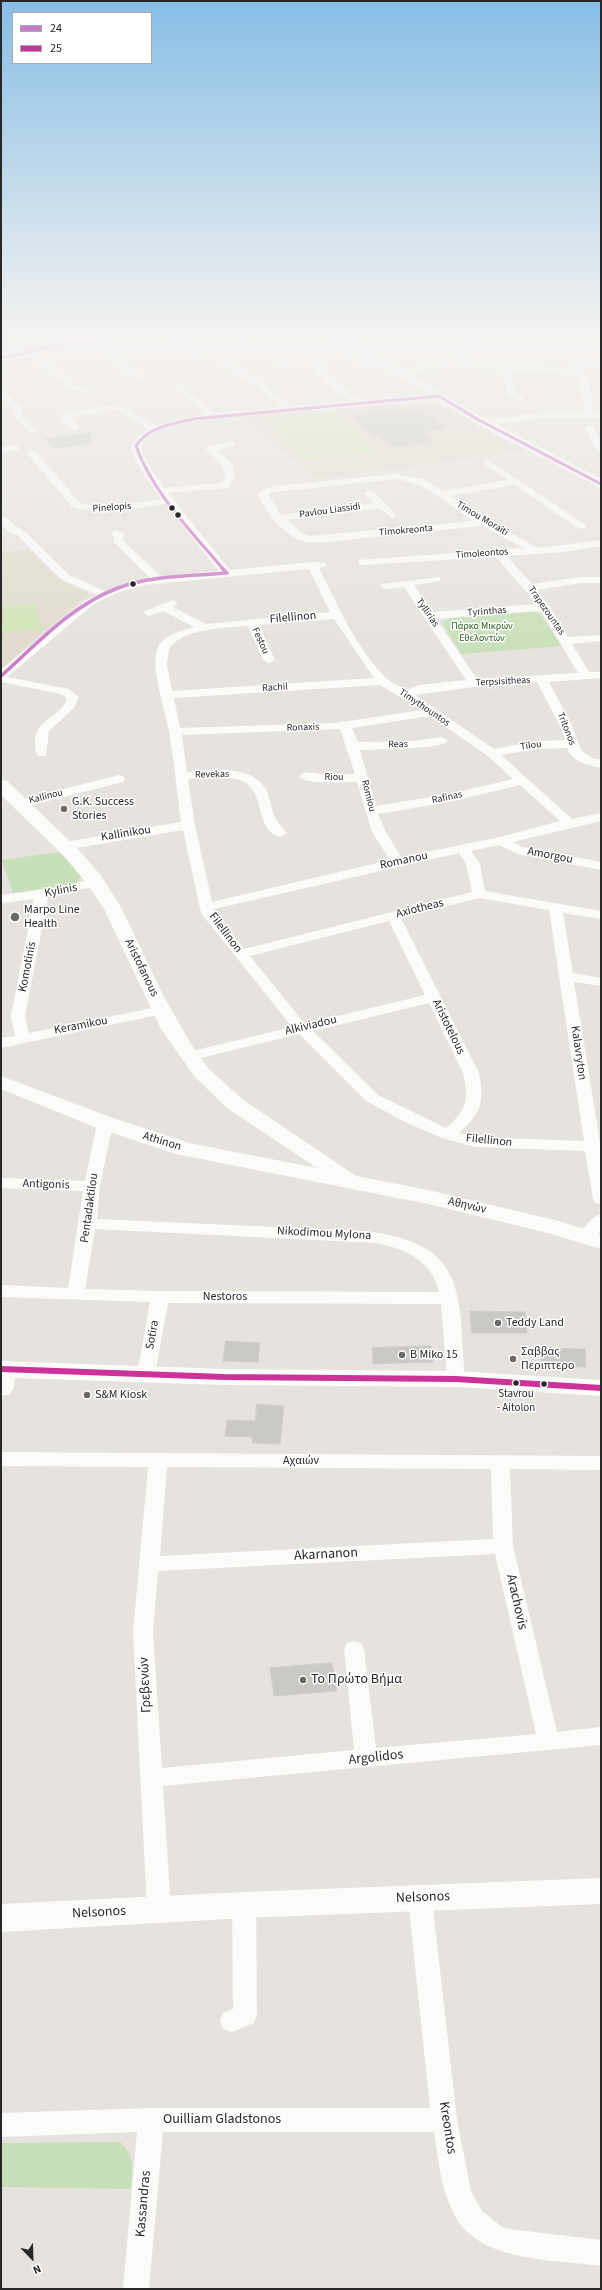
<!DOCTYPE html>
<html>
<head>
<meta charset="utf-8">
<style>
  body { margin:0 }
  #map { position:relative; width:602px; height:2290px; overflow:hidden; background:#e6e3de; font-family:"Source Sans 3",sans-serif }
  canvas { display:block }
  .frame { position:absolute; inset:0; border:2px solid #282828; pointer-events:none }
  .legend { position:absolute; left:12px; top:12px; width:140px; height:52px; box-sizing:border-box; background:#fff; border:1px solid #a9a9a9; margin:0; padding:5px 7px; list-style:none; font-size:12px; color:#282828 }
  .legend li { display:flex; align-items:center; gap:8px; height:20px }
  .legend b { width:20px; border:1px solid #a9a9a9 }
  .north { position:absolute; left:12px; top:2238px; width:40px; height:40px; -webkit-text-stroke:3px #fff; paint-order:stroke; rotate:157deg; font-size:11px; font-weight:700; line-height:16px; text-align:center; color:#282828 }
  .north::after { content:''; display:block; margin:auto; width:14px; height:18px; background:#282828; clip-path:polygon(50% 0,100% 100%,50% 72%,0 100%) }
</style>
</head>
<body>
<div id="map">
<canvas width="602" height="2290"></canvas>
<div class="frame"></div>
<ul class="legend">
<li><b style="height:5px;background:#c97dc9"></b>24</li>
<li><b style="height:5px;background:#c39"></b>25</li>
</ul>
<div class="north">N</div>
</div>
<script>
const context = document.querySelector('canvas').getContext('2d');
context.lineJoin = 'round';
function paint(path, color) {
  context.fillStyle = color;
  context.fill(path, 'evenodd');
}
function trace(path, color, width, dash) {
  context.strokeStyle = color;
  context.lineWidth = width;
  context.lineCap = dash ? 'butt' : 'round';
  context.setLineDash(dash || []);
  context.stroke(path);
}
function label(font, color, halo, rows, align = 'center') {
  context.font = font + ' "Source Sans 3",sans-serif';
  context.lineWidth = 3;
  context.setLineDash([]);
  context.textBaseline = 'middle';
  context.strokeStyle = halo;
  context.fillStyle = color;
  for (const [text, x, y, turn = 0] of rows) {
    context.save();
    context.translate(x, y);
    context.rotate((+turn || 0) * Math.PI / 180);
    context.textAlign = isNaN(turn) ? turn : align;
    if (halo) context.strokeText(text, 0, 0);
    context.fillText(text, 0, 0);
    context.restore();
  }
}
paint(new Path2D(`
  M432,402L524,451L317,479L241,417Z
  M28,549L57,579L89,594L1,668V553Z`), '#e1dbcd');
paint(new Path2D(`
  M532,610L541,615L562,646L461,654L442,622L456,616Z
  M59,852L82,876L76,884L13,893L2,860Z
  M120,2142C136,2156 132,2170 131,2189L1,2187V2143Z`), '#c8e0b9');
paint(new Path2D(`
  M338,412L374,452L304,459L267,418Z
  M37,604L42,630L1,633V606Z`), '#d2e4b6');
const building = new Path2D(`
  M399,410L421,412L449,427L424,432L435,442L394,447L378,436L373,437L350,415Z
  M90,433L92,443L54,448L45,439Z
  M470,1311L525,1312L527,1333H472Z
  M226,1341L260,1343L258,1362L223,1361Z
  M431,1346L433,1362L373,1364L372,1348Z
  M540,1348L585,1349L586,1367L542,1366Z
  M257,1404L284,1406L280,1444L252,1443L253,1437L225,1436L227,1420L255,1421Z
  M332,1663L337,1691L274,1696L270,1668Z`);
paint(building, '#cbc9c5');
trace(building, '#d1cfca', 1);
paint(new Path2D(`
  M160,334C176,334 195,345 205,357L198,359L180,345L170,343Z
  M235,334H245L249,339V346H243L241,340Z
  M314,334C330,334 351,348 361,361C369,362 382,358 387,363L370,368L355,365L350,358Z
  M472,334H480L476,344L601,345V351L472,350L459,361L487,364L576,369L573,362L574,360L601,362V368H584L589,379L594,412H601V418H542L488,426L483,423L488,420L542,412H585L578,374L511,371L515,392L524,399L519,402L507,393L502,370L450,365L401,376L397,373C401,369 409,369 415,368C438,364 463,358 472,334Z
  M90,335H96L124,357L126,364L143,376V380H137L119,367L117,360L90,339Z
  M30,348L76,385L89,389V393L70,389L27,353V349Z
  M303,357L315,360L325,368L331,378L362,400L439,393L443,396L439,399L212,419C189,422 154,424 141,446L143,455L164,488L221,483L225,479L223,466L205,448L210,445L235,442V446L217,450L233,465L235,479L227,488L168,493L230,570L312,562L326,563V567L319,568C337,604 357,649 385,677C391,683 400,686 407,690L420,685L466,680L404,587L385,589L380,586L381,584L440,577V581L414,585L432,612L537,604L496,557L363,565L359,564V560L524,548L482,526L327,542C319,542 310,543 302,541C284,535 264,511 258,494L262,490L275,486L395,474L423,479L444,491L508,480L484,464V460L487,459L587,526L582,529L578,528L515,485L450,496L483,518L538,548L601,540V546L565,552L507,556L532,584L581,577H601V583H581L537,590L550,607L568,637L601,635V641L572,644L589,672H601V678L549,682L573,728L581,750L592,758L601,760V768C588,765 572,762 567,748L537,749L501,755L572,819L601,813V821L513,842L522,847L601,862V870L518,854L499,845L471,851L480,864L485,891L601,911V919L563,913L573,973L601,978V986L574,982L601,1148V1204L595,1203L593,1199L585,1151L475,1147L442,1138L405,1122L366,1101L299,1034L189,1061L184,1059L181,1056L184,1053L292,1027L201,913L183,830L65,850L58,846L65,842L181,822C177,792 174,761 169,731C165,709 151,672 157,650C161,635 182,631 194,627L163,611L149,616L143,613L145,611L173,600L178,603L173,607L206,624L330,612L309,569L143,585L119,592L94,604L7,677L69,689L79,697L74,708L49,731L46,756H38C35,752 35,748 35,743C34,718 63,717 67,698L61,694L1,682V670L86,600L97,595L61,579L17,535L8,532L1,524V515C9,517 13,527 25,531L69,575L105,591L150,578L114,542V537L111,533L116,530L124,534L123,540L160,576L219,571L166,504L104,513L73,508L27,453L29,451H35L80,503L104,507L162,499C150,483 135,466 131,446L137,437L148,429L117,410L70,417L79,428L74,431L63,422L62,413L118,404L156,425L205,414L177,389L176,387L180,384L214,413L282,407L247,380L237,376L222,365V361L225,360L253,376L292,406L351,401C343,395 333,389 325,382C319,376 317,368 309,364C298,359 280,372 272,364L276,361ZM395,479C427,483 447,504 474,521L309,536L303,534L287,520L379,508L392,518L397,515L373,491L369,490L364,493L374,503L281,515L268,494L276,492ZM541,611L578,673L477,679L436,619ZM334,619L374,678L172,691L167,664L169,649C182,628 226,628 248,626L263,660L269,663L275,660L259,625ZM537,682L561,728L565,740L537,741L494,749L415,695L474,687ZM380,685L422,710L335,723L180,728L174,698ZM430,716L488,756L513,779L449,794L376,806L360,750C374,749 441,750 448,741L442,737L413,741L358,742L352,728ZM340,729L355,774L328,775L305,772L299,776C305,785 345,782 357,782L372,832L390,860L212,902L195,825L188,779C205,778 228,774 244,782C265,792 255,831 280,837L287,833C282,827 277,822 274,815C271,807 270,799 267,791C253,764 212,770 187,772L182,735ZM520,785L560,821L500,837L401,857L386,832L378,814L449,802ZM459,853L466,864L472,892L244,949L215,912L214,909ZM479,898L549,910L584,1141L475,1137L459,1133C481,1114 485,1101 479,1073L401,918ZM389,921L425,995L305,1024L250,956ZM429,1003L463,1073C469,1100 467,1110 446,1128L378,1095L313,1031Z
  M1,389L22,407L23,415L36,429V433H30L13,415L14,410L1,397Z
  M590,425L593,426L601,441V453L596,450L585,428Z
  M16,445L19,446V450L1,453V447Z
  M119,775L123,776L125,779L123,782L20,808L14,804L15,801Z
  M96,878L101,879L103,882L101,885L48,897L25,1016L29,1033L162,1006L169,1010L162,1014L1,1048V1038L15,1036L11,1016L34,899L1,903V895L61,887Z
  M105,1118L111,1120L113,1123L100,1186L97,1219L364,1231C469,1243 458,1293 465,1379L462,1383L456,1385L450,1383L447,1379L441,1304L168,1303L155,1374L152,1378L146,1380L140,1378L137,1374L150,1302L1,1297V1285L68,1288L83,1191L1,1188V1178L85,1181L97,1123L99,1120ZM95,1229L376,1243C404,1248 433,1261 439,1292L160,1291L85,1289Z
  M601,1214V1230L593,1240H581L579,1236C584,1228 591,1216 601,1214Z
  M1,1452L601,1456V1470L510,1469L513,1546L557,1732L601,1727V1745L163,1786L171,1909L167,1916L159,1919L151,1916L147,1909L133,1632L148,1467L1,1466ZM167,1467L491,1469L493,1539L160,1556ZM495,1554L536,1734L376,1748L364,1649L361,1643L354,1641L347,1643L344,1649L354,1750L162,1768L153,1632L158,1571Z
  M420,1889L428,1892L432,1899L457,2120L471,2191L482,2211L502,2227L510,2229L601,2240V2266C558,2260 497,2262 465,2230C456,2221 449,2204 445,2192C439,2173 437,2151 434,2132H163L149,2289H123L137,2132L1,2137V2113L151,2108H430L408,1899L412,1892Z
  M244,1895L252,1898L256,1905L257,2015L254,2023L232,2032L223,2029L220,2021L223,2013L233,2009L232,1905L236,1898Z`), '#fbfbfa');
paint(new Path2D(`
  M91,334H118L112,337L1,362V354Z
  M327,334H342L481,416L601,479V488L473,422Z
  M1,780L7,781L77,848L102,877L122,909L164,997L191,1044L208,1068L242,1099L356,1176L428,1190L555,1220L601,1234V1249L548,1233L428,1204L176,1154L97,1128L1,1089V1076L113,1118L189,1143L317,1168L227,1108L194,1076L161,1029L104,909L88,885L64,856L1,795Z
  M1,1361L224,1369L456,1371L601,1380V1396L456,1387L224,1385L15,1378L14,1388L10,1394L1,1396Z
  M601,1878V1904L244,1918L1,1932V1904L244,1892Z`), '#fbfbfa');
paint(new Path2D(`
  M6,334H27L1,342V336Z`), '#c7c4b9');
trace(new Path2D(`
  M1,358L110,334
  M223,569C191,531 153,493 136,446C147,427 173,424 193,419L439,396L477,419L601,484`), '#c97dc9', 3);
trace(new Path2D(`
  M222,568L227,573
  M1,676C37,644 72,605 118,588C152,575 191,576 227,573`), '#c97dc9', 3.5);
trace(new Path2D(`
  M1,1369L224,1377L456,1379L601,1388`), '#c39', 6);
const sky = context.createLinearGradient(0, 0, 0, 655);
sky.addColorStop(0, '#87bee6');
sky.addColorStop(0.51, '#f4f2f0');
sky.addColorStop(1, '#f4f2f000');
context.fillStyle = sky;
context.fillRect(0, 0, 602, 655);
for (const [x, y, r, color] of [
  [172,508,3.5,"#282828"],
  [178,515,3.5,"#282828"],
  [133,584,3.5,"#282828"],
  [64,809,4,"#6a6968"],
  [15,917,5,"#6a6968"],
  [498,1323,4,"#6a6968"],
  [402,1355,4,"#6a6968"],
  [513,1359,4,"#6a6968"],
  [516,1383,3.5,"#282828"],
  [544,1384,3.5,"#282828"],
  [87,1395,4,"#6a6968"],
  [303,1680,4,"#6a6968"]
]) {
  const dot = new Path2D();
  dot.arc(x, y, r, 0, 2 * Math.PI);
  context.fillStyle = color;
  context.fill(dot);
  trace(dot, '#fff', 1.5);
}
label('10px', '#282828', '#fff', [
  ["Pinelopis",112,508,-4],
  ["Pavlou Liassidi",330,511,-8],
  ["Timou Moraiti",482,519,31],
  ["Timokreonta",406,531,-5],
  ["Timoleontos",482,554,-4],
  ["Trapezountas",546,611,55],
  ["Tyrinthas",487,612,-4],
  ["Tyllirias",427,613,55],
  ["Festou",260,641,65],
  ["Terpsisitheas",503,682,-3],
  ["Rachil",275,688,-4],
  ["Timythountos",424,708,34],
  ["Ronaxis",303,728,-2],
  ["Tritonos",566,729,68],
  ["Reas",398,745,-1],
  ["Tilou",531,746,-8],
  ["Revekas",212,775,-1],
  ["Riou",334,778],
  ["Romiou",368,796,76],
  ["Kallinou",46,797,-14],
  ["Rafinas",447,798,-12]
]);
label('10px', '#29601d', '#fff', [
  ["Πάρκο Μικρών",482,627],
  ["Εθελοντών",482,639]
]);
label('11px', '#282828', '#fff', [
  ["Stavrou",516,1395],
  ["- Aitolon",516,1409]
]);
label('12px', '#282828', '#fff', [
  ["Filellinon",293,618,-5],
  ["Kallinikou",126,834,-9],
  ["Amorgou",550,856,11],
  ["Romanou",404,861,-12],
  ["Kylinis",61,891,-11],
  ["Axiotheas",420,909,-14],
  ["Filellinon",225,933,53],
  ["Komotinis",28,967,-79],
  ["Aristofanous",141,968,64],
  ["Keramikou",81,1026,-11],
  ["Alkiviadou",311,1026,-13],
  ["Aristotelous",448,1027,64],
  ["Kalavryton",578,1053,82],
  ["Filellinon",489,1141,6],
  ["Athinon",162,1142,17],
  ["Antigonis",46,1185,2],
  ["Αθηνών",467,1206,13],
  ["Pentadaktilou",90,1208,-82],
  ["Nikodimou Mylona",324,1234,3],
  ["Nestoros",225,1297],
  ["Sotira",153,1335,-80],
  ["Αχαιών",301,1461]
]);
label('12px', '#282828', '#fff', [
  ["G.K. Success",72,802],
  ["Stories",72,816],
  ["Marpo Line",24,910],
  ["Health",24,924],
  ["Teddy Land",506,1323],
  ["Σαββας",521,1352],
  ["Περιπτερο",521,1366],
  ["B Miko 15",410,1355],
  ["S&M Kiosk",95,1395]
], 'left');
label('14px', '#282828', '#fff', [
  ["Akarnanon",326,1555,-3],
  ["Arachovis",516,1602,77],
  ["Γρεβενών",146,1685,-93],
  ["Argolidos",376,1758,-6],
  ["Nelsonos",423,1898,-2],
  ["Nelsonos",99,1913,-3],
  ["Ouilliam Gladstonos",222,2120],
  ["Kreontos",447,2128,81],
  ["Kassandras",144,2204,-85]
]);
label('14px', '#282828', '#fff', [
  ["Το Πρώτο Βήμα",311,1680]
], 'left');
</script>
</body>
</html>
